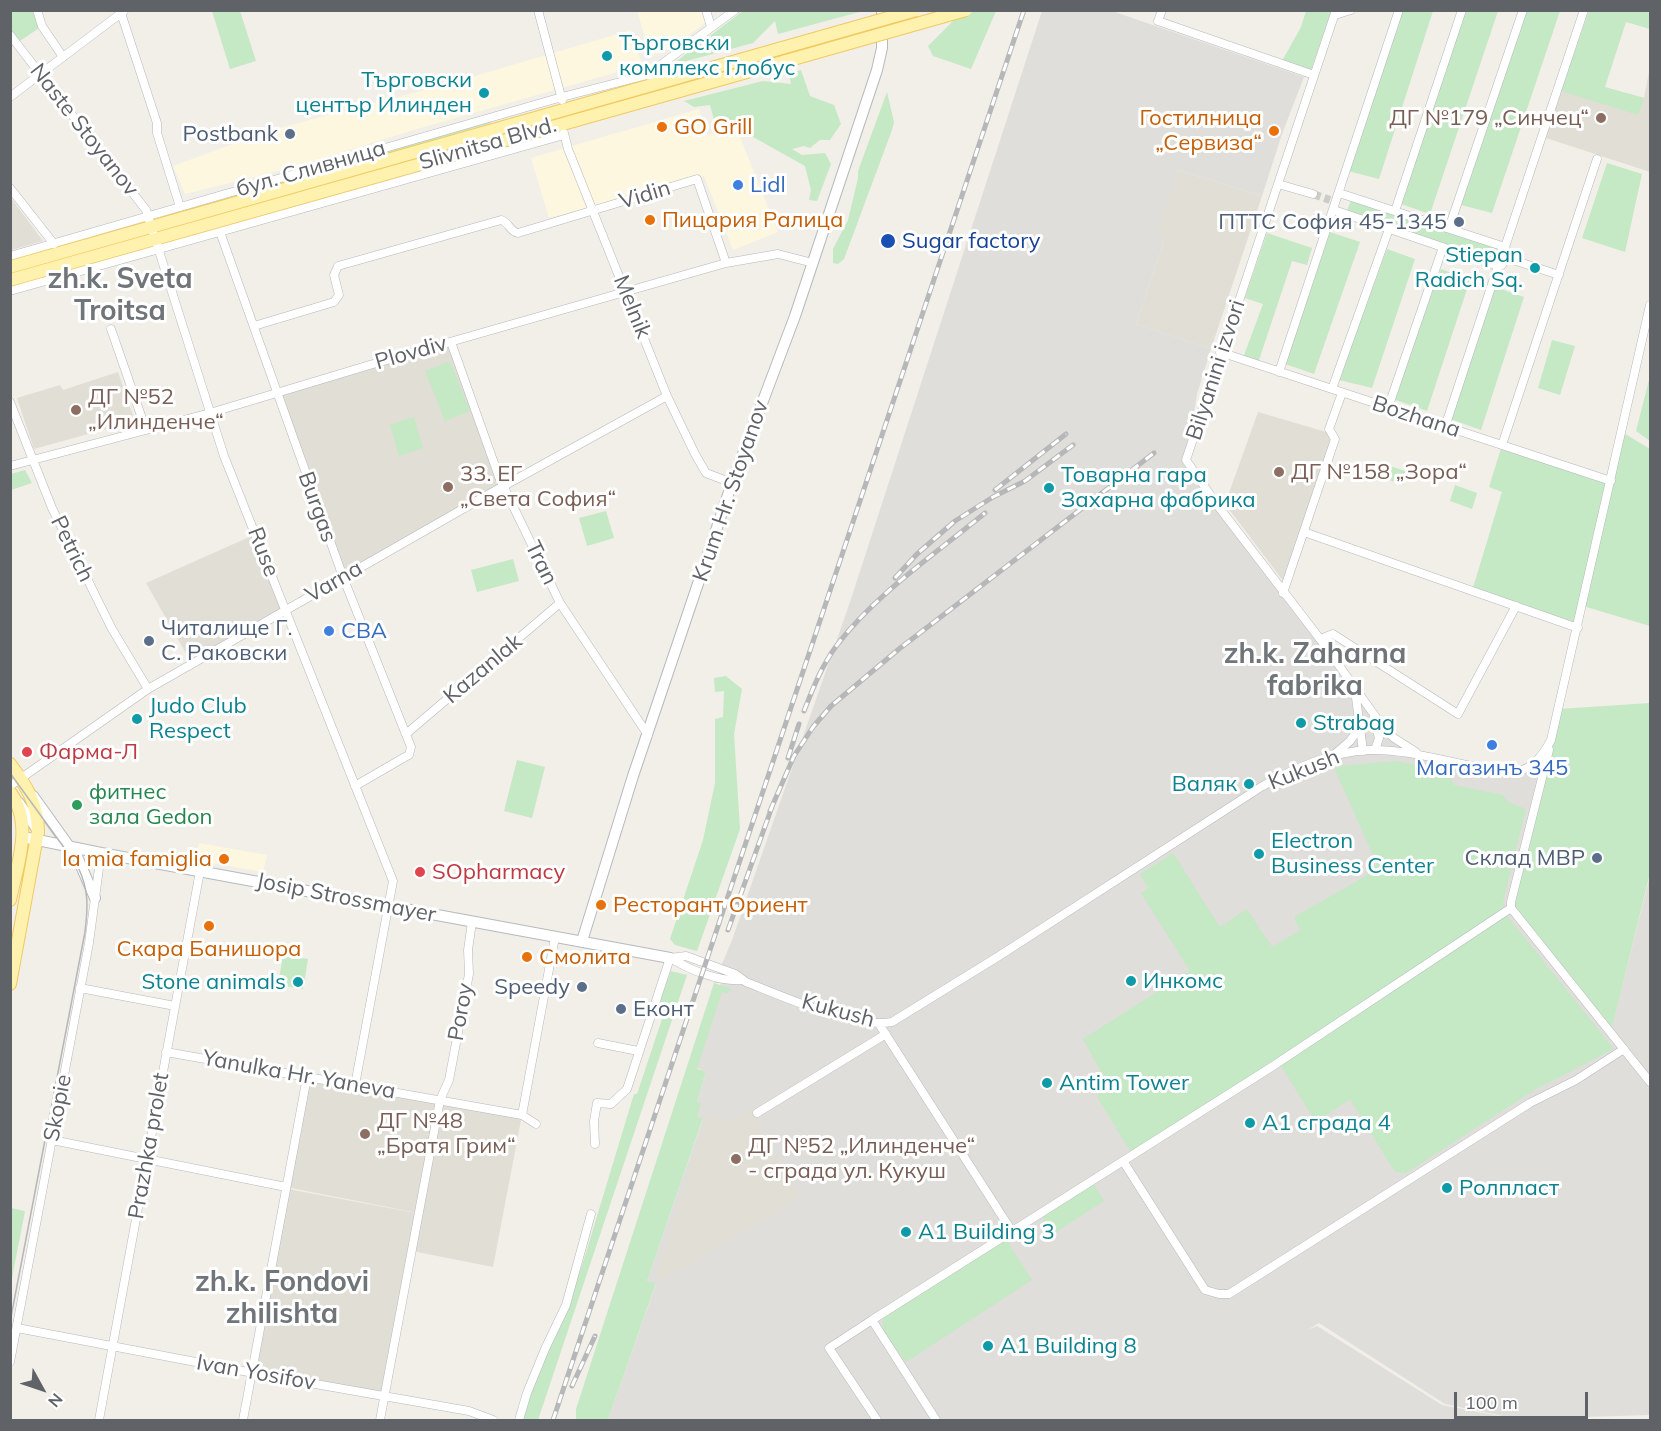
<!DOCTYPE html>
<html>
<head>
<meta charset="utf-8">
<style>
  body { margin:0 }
  #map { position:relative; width:1661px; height:1431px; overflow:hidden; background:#f1efe8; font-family:Mulish,sans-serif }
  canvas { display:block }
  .frame { position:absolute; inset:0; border:12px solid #5f6368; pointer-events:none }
  .north { position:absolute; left:12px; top:1359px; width:60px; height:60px; -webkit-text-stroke:4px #fff; paint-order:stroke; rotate:130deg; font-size:16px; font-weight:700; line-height:24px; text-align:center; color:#5f6368 }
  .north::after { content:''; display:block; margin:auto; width:21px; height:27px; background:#5f6368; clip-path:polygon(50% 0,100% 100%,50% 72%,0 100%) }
  .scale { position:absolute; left:1454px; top:1392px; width:134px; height:27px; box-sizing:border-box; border:3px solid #5f6368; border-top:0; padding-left:8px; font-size:18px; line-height:21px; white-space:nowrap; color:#5f6368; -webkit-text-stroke:4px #fff; paint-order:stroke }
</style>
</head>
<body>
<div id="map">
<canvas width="1661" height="1431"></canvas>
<div class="frame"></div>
<div class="north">N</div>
<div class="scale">100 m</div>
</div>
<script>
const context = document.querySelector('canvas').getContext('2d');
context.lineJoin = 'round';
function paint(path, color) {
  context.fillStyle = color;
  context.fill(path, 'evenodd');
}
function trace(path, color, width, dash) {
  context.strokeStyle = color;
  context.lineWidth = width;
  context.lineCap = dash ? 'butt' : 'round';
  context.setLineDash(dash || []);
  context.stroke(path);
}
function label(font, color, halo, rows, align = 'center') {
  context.font = font + ' Mulish,sans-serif';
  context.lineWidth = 6;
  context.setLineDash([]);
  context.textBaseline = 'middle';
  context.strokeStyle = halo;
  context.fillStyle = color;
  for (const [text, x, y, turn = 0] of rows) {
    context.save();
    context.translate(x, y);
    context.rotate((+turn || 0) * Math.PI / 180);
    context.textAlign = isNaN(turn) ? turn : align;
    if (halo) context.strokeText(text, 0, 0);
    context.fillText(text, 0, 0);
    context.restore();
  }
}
paint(new Path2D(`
  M637,11H701L705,23L672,48L651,56Z
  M631,30L642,65L417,129L290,168L185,194L173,166L268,131L455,82Z
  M699,109L707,135L736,127L778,232L733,250L704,176L549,218L531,158Z
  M199,843L267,855L263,872L195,860Z`), '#fef7e0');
paint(new Path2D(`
  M1042,11H1112L1304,77L1282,134L1262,196L1178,170L1164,241L1136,324L1211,349L1197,394L1186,460L1383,727L1419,754L1513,773L1543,754L1611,1031L1650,875V1415L1517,1419L1445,1404L1319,1323L1307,1330L1317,1326L1442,1405L1520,1420H608L656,1284L647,1281L703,1119L697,1117V1102L706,1071L696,1068L721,983H714L732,940L850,602Z`), '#e0deda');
paint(new Path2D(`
  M1650,67V172L1546,138L1566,77L1644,98Z
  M1178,170L1262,196L1211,349L1136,324L1164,241L1158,230Z
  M10,198H11L43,241L11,250Z
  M451,342L504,486L343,577L276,393Z
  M118,372L135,421L34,449L17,398L60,385L63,390Z
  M1258,412L1326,432L1332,441L1284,582L1225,504Z
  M256,534L285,610L192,664L146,583Z
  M307,1077L522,1115L493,1267L412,1251L418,1213L286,1187Z
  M751,1109L801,1198L664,1279L656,1277L707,1115L727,1121Z
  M288,1189L416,1213L384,1392L255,1372Z`), '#e1ded6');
paint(new Path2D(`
  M744,10H863V11L778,34L775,21L753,43L679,63L677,61Z
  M11,11H37L42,26L17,43L11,35Z
  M212,11H240L256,61L230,69Z
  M963,11H996L971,69L933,56L928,46Z
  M1306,11H1336L1331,12L1311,70L1282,61L1301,27Z
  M1402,11H1433L1379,179L1348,171Z
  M1465,11H1498L1430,214L1401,204Z
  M1527,11H1560L1492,213L1461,205Z
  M1589,11H1650V29L1626,22L1605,87L1644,98L1638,115L1561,91Z
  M801,70L810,96L834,105L841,124L830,140H820L810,148L804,146L792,149L802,155L825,153L831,164L817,201L809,200L811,190L805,166L721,119L714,120L710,105L694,107L684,101L763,81L791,84L789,74Z
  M887,92L894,122L892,130L844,259L838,264L833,263V249L848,220L858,178V171Z
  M490,119L491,123L170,217H165L161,215Z
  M551,131L553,135L162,244L161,243Z
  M1607,163L1642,174L1625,252L1582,238Z
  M1352,197L1503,247L1498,264L1346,214Z
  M1330,232L1360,242L1314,374L1285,364Z
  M1267,233L1312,248L1307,265L1292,261L1258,363L1243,358L1263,304L1245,298Z
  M1387,249L1415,259L1372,388L1339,380Z
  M1441,269L1470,280L1427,411L1393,399Z
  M1495,287L1524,297L1481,430L1450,419Z
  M1552,340L1575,346L1560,395L1538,388Z
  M450,361L470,411L445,421L425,371Z
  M1650,376V441L1636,431Z
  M414,417L423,448L399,456L390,425Z
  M1622,432L1650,449V626L1583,606L1578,628L1472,591L1502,492L1489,487L1502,445L1611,481Z
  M1390,466L1408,472L1404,485L1386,479Z
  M25,470L32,483L11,490V474Z
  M1455,485L1477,493L1472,509L1450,501Z
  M606,511L614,538L587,546L579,518Z
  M513,559L519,581L477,592L471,570Z
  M726,676L742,689L734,734L740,829L697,951L675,945L670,939L703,840L715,783V719L723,717L724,691L715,692L714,678Z
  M1650,703V873L1611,1032L1511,908L1559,709Z
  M517,760L545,767L532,818L504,811Z
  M1395,761L1447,770L1454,785L1503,795L1508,802L1526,809L1503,902L1508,917L1614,1049L1536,1089L1406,1173L1395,1172L1350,1099L1316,1122L1281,1066L1131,1152L1097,1097L1106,1081L1083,1039L1190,971L1141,893L1148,888L1140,874L1173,853L1220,927L1247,909L1272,947L1300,930L1294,917L1366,876L1377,864L1335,770L1339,766Z
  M283,955L308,959L303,989L278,985Z
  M671,971L687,975L538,1420H522L530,1393L581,1269L634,1094H637L667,1004L660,1001Z
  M714,983L732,989L728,993L722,992L697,1069L706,1071L697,1102L701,1103L697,1117L703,1118L647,1281L656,1283L608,1420H576V1409Z
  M1093,1183L1104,1201L1050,1236L1043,1225L1044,1215Z
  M11,1208L25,1211L11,1283L10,1208Z
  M1006,1239L1032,1280L906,1362L882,1330L883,1316Z`), '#c5e8c5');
trace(new Path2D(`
  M1313,194L1330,200`), '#ccccc8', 8, [8, 4]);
const street = new Path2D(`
  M37,10L42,26L63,57
  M120,10L157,123V133L180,207
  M538,10L562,100
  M706,10L711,27
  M1162,10L1158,21L1314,75
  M1336,10L1186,460L1218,506L1320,639L1383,727L1394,738L1416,752
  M1335,15L1351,10
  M10,35L146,210L224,456L393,881L355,1085
  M647,75L735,10
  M10,97L124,11
  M564,133L568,149L667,396L695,454L706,473L732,483
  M1278,184L1313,194
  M10,188L54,244
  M1339,193L1505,247
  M1334,210L1498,266
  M1395,211L1462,10
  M1449,228L1523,10
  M220,232L343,577L411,747L409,755L405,757L355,786
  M10,256L562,97L647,75L663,78
  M1507,258L1559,275
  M10,291L564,135
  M254,326L334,302L339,295L334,275L338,266L501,220C509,222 510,232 518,233L697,179L726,263
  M111,329L146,430
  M451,342L499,477L560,603L648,735
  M1220,352L1611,481
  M1279,372L1399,10
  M1332,389L1389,229
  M10,402L52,508L112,629L148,689
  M1388,408L1443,247
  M1445,427L1498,266L1502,265L1508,253L1505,247L1584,10
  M1502,445L1597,159
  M10,466L210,413L373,364L726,263L778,254L813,263
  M1304,532L1578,628
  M1283,593L1335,439L1329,429L1342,393
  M1320,639L1333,634L1458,714L1516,606
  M1355,690L1363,751
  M1374,718L1379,738L1375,750
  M406,734L560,603
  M1549,750L1511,902V908L1650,1082
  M1336,753L1350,741L1359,728
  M10,786L148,689L482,498L667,396
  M670,958L686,956L735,974L746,982C782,996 855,1029 892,1022L999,956L1261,787C1295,768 1331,752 1369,750C1409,749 1445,762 1483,768C1492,769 1505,774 1515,772C1533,769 1543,755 1551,740L1650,305
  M670,958C690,970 719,982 742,980
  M80,988L175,1006
  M879,1024L1011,1230
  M598,1043L638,1051
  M166,1052L522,1115L536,1124
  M757,1113L886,1034
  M522,1115L555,937
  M52,1140L286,1187
  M595,1144L594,1121L597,1103L611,1104L627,1089L670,958
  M1123,1161L1205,1290L1219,1294H1229L1530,1103L1576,1080L1624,1049
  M872,1320L829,1348L877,1420
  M17,1328L264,1375L469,1411L493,1420
  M10,1362L89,943L101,853
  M99,1420L200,871
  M243,1420L307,1077
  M380,1420L440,1100L449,1080L469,974L468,950L472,922
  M519,1420L527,1393L545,1349L566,1305L591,1214
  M936,1420L872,1320L1273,1066L1511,908`);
const secondary = new Path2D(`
  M33,796L78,859L95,898
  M19,803L39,832
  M23,837L101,853L670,958
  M582,941L633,776L732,483L795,316L877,70L882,48V10`);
const primary = new Path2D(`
  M10,267L782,48
  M10,280L786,61
  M10,764C26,785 38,804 38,831L10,984
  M10,792C34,824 17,865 10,900`);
trace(street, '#b5b8bc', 9);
trace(secondary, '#b6babf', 12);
trace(primary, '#f2c960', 14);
trace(street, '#fff', 8);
trace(secondary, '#fff', 10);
trace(primary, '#fff2af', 12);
trace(new Path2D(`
  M10,773L78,867C89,890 88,907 85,932L10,1322`), '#b6b7b8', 1.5);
const rail = new Path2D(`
  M995,490L1066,434
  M895,578L917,554L955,521L993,497L1025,481L1073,445
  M804,711C813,688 822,665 837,645C876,594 935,554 985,513
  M788,758L799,724
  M770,811L794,756L813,727L831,706L899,649L1154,453
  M728,930L773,804
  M572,1386L595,1336
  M553,1420L1024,10`);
trace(rail, '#b6b7b8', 5);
trace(rail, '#fff', 3, [9]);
const primaryBridge = new Path2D(`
  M782,48L916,10
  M786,61L966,10`);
trace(primaryBridge, '#f2c960', 14, []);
trace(primaryBridge, '#fff2af', 12);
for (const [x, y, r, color] of [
  [607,56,6,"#0f9aa8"],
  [484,93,6,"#0f9aa8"],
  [1601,118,6,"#8d6e63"],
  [662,127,6,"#e8710a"],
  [1274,131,6,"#e8710a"],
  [290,134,6,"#5c6f8a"],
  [738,185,6,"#3f7fe0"],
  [650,220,6,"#e8710a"],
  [1459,222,6,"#5c6f8a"],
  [888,241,8,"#1a4fb4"],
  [1535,268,6,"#0f9aa8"],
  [76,410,6,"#8d6e63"],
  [1279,472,6,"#8d6e63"],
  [448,487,6,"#8d6e63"],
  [1049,488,6,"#0f9aa8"],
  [329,631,6,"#3f7fe0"],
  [149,641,6,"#5c6f8a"],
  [137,719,6,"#0f9aa8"],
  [1301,723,6,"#0f9aa8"],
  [1492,745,6,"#3f7fe0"],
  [27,752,6,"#e0444e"],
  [1249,784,6,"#0f9aa8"],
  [77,805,6,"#2e9e5b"],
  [1259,854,6,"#0f9aa8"],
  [1597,858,6,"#5c6f8a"],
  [224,859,6,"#e8710a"],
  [420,872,6,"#e0444e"],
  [601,905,6,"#e8710a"],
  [209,926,6,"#e8710a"],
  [527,957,6,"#e8710a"],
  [1131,981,6,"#0f9aa8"],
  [298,982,6,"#0f9aa8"],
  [582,987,6,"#5c6f8a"],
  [621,1009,6,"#5c6f8a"],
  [1047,1083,6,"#0f9aa8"],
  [1250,1123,6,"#0f9aa8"],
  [365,1134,6,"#8d6e63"],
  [736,1159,6,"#8d6e63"],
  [1447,1188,6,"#0f9aa8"],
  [906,1232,6,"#0f9aa8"],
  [988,1346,6,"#0f9aa8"]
]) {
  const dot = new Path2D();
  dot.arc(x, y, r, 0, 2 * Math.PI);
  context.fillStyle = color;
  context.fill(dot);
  trace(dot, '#fff', 2);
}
label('22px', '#0d838f', '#fff', [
  ["Търговски",619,43],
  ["комплекс Глобус",619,68],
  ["Търговски",472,80,"right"],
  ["център Илинден",472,105,"right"],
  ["Stiepan",1523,255,"right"],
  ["Radich Sq.",1523,280,"right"],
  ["Товарна гара",1061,475],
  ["Захарна фабрика",1061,500],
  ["Judo Club",149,706],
  ["Respect",149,731],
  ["Strabag",1313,723],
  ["Валяк",1237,784,"right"],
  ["Electron",1271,841],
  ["Business Center",1271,866],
  ["Инкомс",1143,981],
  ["Stone animals",286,982,"right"],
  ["Antim Tower",1059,1083],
  ["А1 сграда 4",1262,1123],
  ["Ролпласт",1459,1188],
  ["A1 Building 3",918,1232],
  ["A1 Building 8",1000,1346]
], 'left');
label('22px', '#c56008', '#fff', [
  ["Гостилница",1262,118,"right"],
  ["„Сервиза“",1262,143,"right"],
  ["GO Grill",674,127],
  ["Пицария Ралица",662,220],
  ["la mia famiglia",212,859,"right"],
  ["Ресторант Ориент",613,905],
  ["Скара Банишора",209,949,"center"],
  ["Смолита",539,957]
], 'left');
label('22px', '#785e54', '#fff', [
  ["ДГ №179 „Синчец“",1589,118,"right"],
  ["ДГ №52",88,397],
  ["„Илинденче“",88,422],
  ["ДГ №158 „Зора“",1291,472],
  ["33. ЕГ",460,474],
  ["„Света София“",460,499],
  ["ДГ №48",377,1121],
  ["„Братя Грим“",377,1146],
  ["ДГ №52 „Илинденче“",748,1146],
  ["- сграда ул. Кукуш",748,1171]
], 'left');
label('22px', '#5f6368', '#fff', [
  ["Naste Stoyanov",84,130,52],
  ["Slivnitsa Blvd.",488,144,-16],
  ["бул. Сливница",311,169,-16],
  ["Vidin",645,195,-17],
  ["Melnik",632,307,68],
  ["Plovdiv",411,353,-16],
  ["Bilyanini izvori",1216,370,-72],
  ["Bozhana",1416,417,18],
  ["Krum Hr. Stoyanov",731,491,-71],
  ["Burgas",317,507,70],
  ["Petrich",72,549,64],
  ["Ruse",263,552,69],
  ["Tran",541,563,64],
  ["Varna",334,582,-30],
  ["Kazanlak",483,669,-40],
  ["Kukush",1304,770,-22],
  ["Josip Strossmayer",346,898,11],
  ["Kukush",838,1011,15],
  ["Poroy",461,1012,-80],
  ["Yanulka Hr. Yaneva",299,1075,10],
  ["Skopie",58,1108,-79],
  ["Prazhka prolet",149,1146,-80],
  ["Ivan Yosifov",256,1373,10]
]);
label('22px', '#4e5e75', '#fff', [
  ["Postbank",278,134],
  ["ПТТС София 45-1345",1447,222],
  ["Читалище Г.",161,628,"left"],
  ["С. Раковски",161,653,"left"],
  ["Склад МВР",1585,858],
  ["Speedy",570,987],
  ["Еконт",633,1009,"left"]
], 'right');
label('22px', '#366cbe', '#fff', [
  ["Lidl",750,185],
  ["CBA",341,631],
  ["Магазинъ 345",1492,768,"center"]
], 'left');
label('22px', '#164399', '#fff', [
  ["Sugar factory",902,241]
], 'left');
label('22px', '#be3a42', '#fff', [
  ["Фарма-Л",39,752],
  ["SOpharmacy",432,872]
], 'left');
label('22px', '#27864d', '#fff', [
  ["фитнес",89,792],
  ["зала Gedon",89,817]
], 'left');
label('bold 28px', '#70757a', '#fff', [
  ["zh.k. Sveta",120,280],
  ["Troitsa",120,312],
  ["zh.k. Zaharna",1315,655],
  ["fabrika",1315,687],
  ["zh.k. Fondovi",282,1283],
  ["zhilishta",282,1315]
]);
</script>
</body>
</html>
